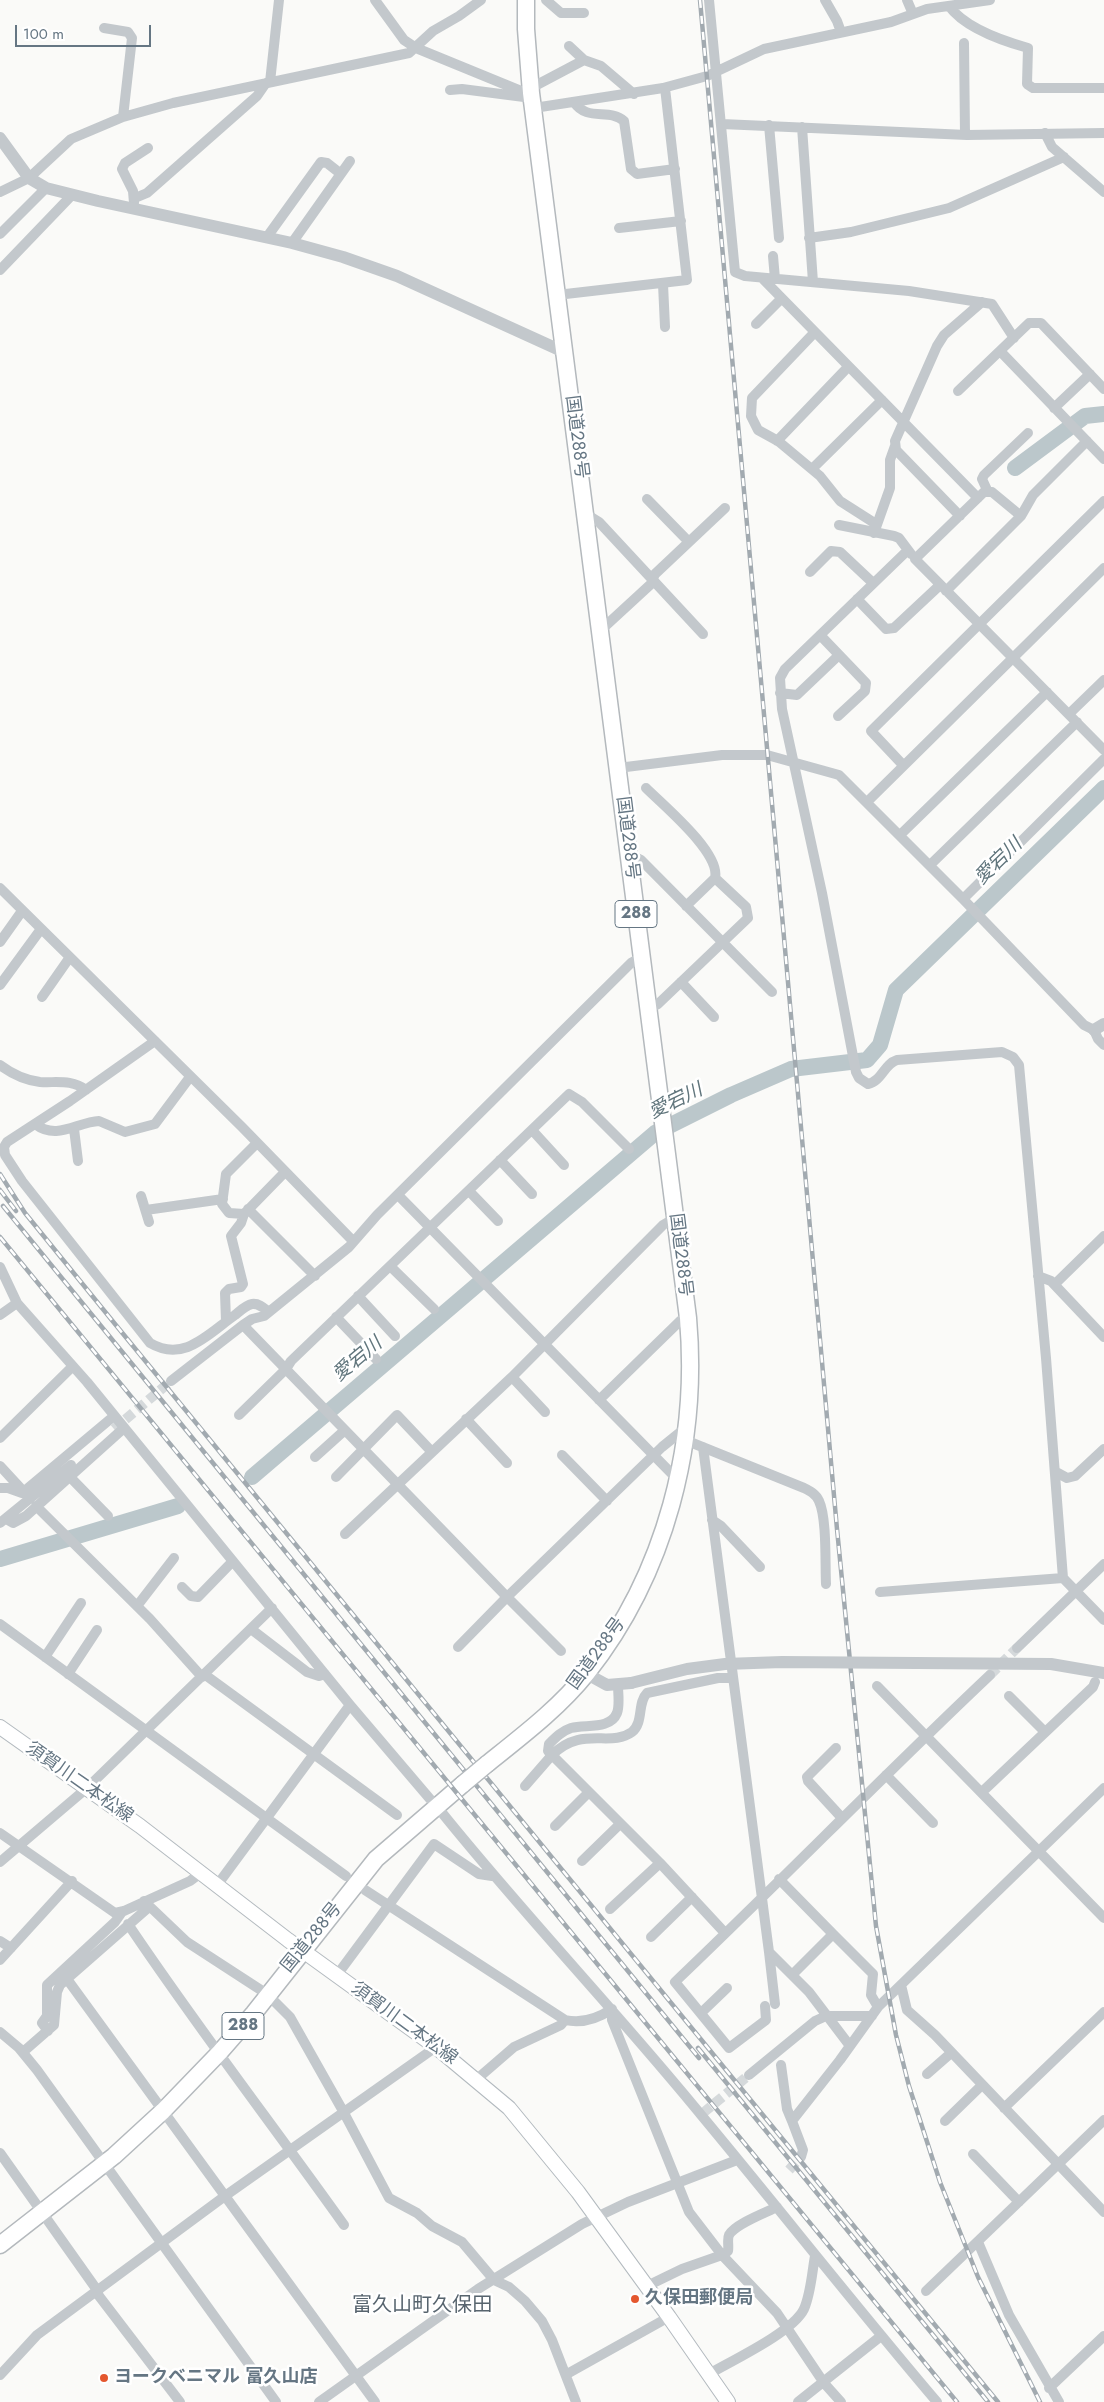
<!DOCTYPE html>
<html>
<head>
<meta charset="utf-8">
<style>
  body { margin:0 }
  #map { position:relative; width:1104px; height:2402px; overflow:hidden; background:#fafaf8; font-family:Jost,sans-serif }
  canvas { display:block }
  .scale { position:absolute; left:15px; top:25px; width:136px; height:22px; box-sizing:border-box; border:2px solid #657683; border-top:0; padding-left:6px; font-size:15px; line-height:18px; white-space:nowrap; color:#657683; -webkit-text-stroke:4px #fff; paint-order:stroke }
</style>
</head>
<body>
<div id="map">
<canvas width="1104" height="2402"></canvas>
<div class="scale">100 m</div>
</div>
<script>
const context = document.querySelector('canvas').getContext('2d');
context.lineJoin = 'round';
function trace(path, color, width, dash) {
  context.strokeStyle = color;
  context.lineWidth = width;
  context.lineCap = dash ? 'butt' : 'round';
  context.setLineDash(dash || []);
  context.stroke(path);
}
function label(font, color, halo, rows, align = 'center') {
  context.font = font + ' Jost,"Noto Sans JP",sans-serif';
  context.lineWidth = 5;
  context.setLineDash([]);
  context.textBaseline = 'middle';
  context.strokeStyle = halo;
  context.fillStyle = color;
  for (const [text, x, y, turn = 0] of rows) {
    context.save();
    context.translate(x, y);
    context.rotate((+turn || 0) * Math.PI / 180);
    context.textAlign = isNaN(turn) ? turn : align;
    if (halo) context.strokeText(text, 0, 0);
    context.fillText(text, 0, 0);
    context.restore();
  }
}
trace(new Path2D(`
  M1015,468L1085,416L1104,414
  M252,1477L655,1133L731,1095L791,1069L867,1060L880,1045L896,990L1104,788
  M0,1559L178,1506`), '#bbc7cb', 16);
trace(new Path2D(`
  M114,1429L171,1381
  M990,1675L1017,1648
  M703,2113L749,2075
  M789,2170L801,2157`), '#d5d9db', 10, [10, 5]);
const secondary = new Path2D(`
  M0,1727L140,1826L288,1940L436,2047L509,2108L578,2192L669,2317L728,2402`);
const trunk = new Path2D(`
  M487,1764C522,1736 559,1708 587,1673C666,1573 699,1443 688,1318L531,93L526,29V0
  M0,2245L114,2156L163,2111L220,2052L254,2013L376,1859L463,1784`);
trace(secondary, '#b3babf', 16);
trace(trunk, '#b4b9bd', 19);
trace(new Path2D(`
  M375,0L404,40L416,48L521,91L531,93
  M546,0L561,13H584
  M709,0L735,272L745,276L909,291L992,304L1014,338
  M825,0L837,21L841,32
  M907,0L913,14
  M949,6C965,28 1003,41 1028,48L1027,84L1033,88H1104
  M104,28L128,32L132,38L123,117
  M964,43L965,135
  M569,46L584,60L601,66L634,94
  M270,82L279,0
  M531,88L584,60
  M450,90L462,89L524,97
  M574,102C587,122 609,108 624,121L631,169L637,174L675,169
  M534,108L663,88L707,76L764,49L891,22L927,9L990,0
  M722,124L967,135L1104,133
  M769,125L779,238
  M802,127L813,282
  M1045,133L1052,147L1104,192
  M0,192L29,178L71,139L123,117L173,103L409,53L433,31L459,16L481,0
  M135,198L147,193L257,96L266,83
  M134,203L133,191L122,169L125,163L148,148
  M619,228L681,221
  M0,234L46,188
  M267,237L321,162L327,163L341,174
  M809,238L851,232L949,208L1064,157
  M292,243L350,161
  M773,256L775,279
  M0,270L72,195
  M762,278L978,498
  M663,284L665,327
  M557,295L687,280L665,88
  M756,324L781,299
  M814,333L752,398L751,416L758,430L778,441L820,476L840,501L876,524
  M1000,351L1104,459
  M958,391L1029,323H1041L1104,389
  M1054,408L1090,374
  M777,441L848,367
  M812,469L882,400
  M988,492L982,479L984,475L1028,433
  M647,499L689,542
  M586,514L599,522L703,634
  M960,516L896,450L895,441L937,346L944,335L982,302
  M1021,516L992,492H984L915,559L1104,750
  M839,525L894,536L899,538L911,554
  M874,533L890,488V460L895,446
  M908,550L785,669L780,678L782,709L822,893L856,1072L859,1078L868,1084C882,1081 884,1064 897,1060L1002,1052L1013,1057L1019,1065L1046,1358L1063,1578
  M810,572L831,551L840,552L873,583
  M946,591L1021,516L1033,495L1087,441
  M857,599L886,629L894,628L940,585
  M601,630L651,584L655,574L725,508
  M820,635L866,683L865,691L838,716
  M780,693L797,695L839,655
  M1069,714L1104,680
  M903,765L871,731L1104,501
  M618,768L722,755H767L839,775L963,899L1084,1025L1094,1030L1098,1039L1104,1045
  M646,788C663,805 721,853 715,878L686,906
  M867,802L1104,568
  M900,835L1047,692
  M629,854L641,860L772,992
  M930,865L1077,722
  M0,888L242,1127L353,1241
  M963,899L1104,759
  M0,942L22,911
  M681,982L714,1017
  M0,985L41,929
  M42,997L70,957
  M648,1009L658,1004L748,918L746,907L715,878
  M155,1041L70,1101L7,1142L4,1147L5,1155L22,1181L150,1343C184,1363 208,1334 235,1315C240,1311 246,1305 252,1304C259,1303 264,1308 269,1312
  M0,1065C12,1074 24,1080 40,1082C56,1083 72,1079 86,1090
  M35,1124C57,1141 77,1122 99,1121L125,1132L155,1124L190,1077
  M74,1129L78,1161
  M532,1130L564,1165
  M256,1144L226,1174L222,1204L229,1213L244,1214L285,1172
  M500,1160L532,1194
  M469,1191L498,1221
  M398,1195L678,1480
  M141,1196L149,1222
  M248,1209L315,1276
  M146,1210L223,1199
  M390,1266L434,1309
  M0,1267L17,1303L87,1382L350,1705L430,1799
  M1038,1276L1051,1281L1104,1337
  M1055,1284L1104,1236
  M358,1296L395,1336
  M0,1315L17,1303
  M336,1317L376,1359
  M226,1321L225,1293L229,1289L241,1287L243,1284L231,1236L241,1223L244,1214
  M243,1325L507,1597L662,1447L688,1426
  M512,1377L545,1412
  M171,1381L243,1325L252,1319L264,1316L349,1247L377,1215L631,963L642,957
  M599,1400L680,1321L688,1318
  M239,1415L286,1369L291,1361L569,1094L582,1102L629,1149
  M466,1419L507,1463
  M0,1438L72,1367
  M685,1440L804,1488C810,1491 816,1494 819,1501C827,1518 825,1563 826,1584
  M703,1447L769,1952L809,1992L850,2046
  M562,1455L607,1501
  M315,1457L345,1430
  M0,1466L24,1492
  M1056,1472L1067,1478L1075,1476L1104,1449
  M69,1476L108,1516
  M336,1477L397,1415L432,1452
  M0,1488H8L22,1493L114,1416
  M36,1506L150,1619L202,1677
  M6,1519L13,1523L26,1516L124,1428
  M712,1520L721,1526L760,1567
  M0,1523L71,1465
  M345,1534L512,1377L663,1225L675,1218
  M182,1587L191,1596L198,1597L233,1561
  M880,1592L1063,1578L1104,1620
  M137,1606L174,1558
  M0,1624L346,1876
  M251,1629L307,1672L319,1676L325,1674
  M458,1647L507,1597L561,1651
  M1017,1648L1104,1564
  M45,1657L81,1603
  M68,1674L97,1630
  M204,1674L397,1815
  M618,1685C618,1694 620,1705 617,1713C610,1730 586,1724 571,1728C562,1731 556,1737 549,1744L548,1751L552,1755C582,1725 610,1748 632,1732C644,1722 637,1703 647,1693L718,1678H733
  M877,1686L1104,1918
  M1009,1696L1045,1732
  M836,1748L807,1777L808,1781L842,1818
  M886,1775L933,1823
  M525,1786L552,1755L660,1863
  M982,1792L1093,1687L1095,1682
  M443,1814C526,1917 618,2013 702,2116C781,2211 857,2308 937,2402
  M555,1826L589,1792
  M0,1833L115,1913L124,1911L190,1881L202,1872
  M582,1861L620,1824
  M0,1862L87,1788L272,1608
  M779,1879L833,1934L792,1975
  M218,1884L350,1705
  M365,1890L565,2020C582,2024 597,2019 612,2009
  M144,1901L187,1942L267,1994L290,2017L343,2111L389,2198L417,2213L432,2226L462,2242L494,2280L509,2287L525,2301L542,2321L552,2340L576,2402
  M610,1909L660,1863L725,1933
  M128,1924C197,2027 272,2124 344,2225
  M833,1934L873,1974L871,1995L878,2007
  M651,1937L692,1897
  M0,1941L11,1948
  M769,1952L775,2004
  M0,1960L72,1881
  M337,1975L434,1844L479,1874L492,1876
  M67,1979L375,2402
  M901,1985L907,2010L935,2035L1104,2212
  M765,2006L766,2020L729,2048L675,1982C781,1881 883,1776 990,1675
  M612,2010V2020L689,2212L722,2255L777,2313L824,2383L841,2402
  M701,2013L727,1988
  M48,2031L42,2023L47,2016V1985L115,1922L122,1912
  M0,2032L19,2048L37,2070L276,2402
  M23,2052L54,2025L57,1992L60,1985L149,1907
  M781,2065L787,2109L792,2121
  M927,2074L951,2053
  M749,2075L815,2021L826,2016H872
  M477,2079L514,2047L561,2025L565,2020
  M1004,2108L1104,2012
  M945,2121L982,2085
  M0,2153L97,2290L99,2296L180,2402
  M973,2154L1019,2202
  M801,2157L803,2150L792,2121L840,2060L878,2007L1104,1788
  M978,2242L1009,2315L1059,2402
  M647,2286L682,2269L722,2255L728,2251C729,2246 727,2239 729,2235C735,2224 765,2213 777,2207
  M926,2291L1104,2120
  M567,2374L669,2317
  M709,2374C733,2360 793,2332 804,2309C811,2293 812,2272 815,2256
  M0,2375L37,2335L225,2196L436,2047
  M1049,2388L1104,2336
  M319,2402L478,2289L582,2224L628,2202L737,2160
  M798,2402L881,2336`), '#c3c8cc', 10);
trace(new Path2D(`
  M0,138L29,178L46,188L98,201L292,243L343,257L397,276L564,352
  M1094,1030L1104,1024
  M587,1674L607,1685L631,1683`), '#c3c8cc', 12);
trace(secondary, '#fff', 14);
trace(trunk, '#fff', 16);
const rail = new Path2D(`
  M700,0L837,1529L876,1926L896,2035L909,2086L940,2182L978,2277L1040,2402
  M0,1174L25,1213L115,1324L998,2402
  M0,1190L16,1211
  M3,1206L699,2058
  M0,1237L957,2402
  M698,2048L988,2402`);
trace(rail, '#a2aab0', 4.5);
trace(rail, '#fff', 2.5, [8]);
const trunkBridge = new Path2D(`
  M463,1784L487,1764`);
trace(trunkBridge, '#b4b9bd', 19, []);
trace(new Path2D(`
  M631,1683L687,1669L725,1664L782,1662L1051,1664L1104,1673`), '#c3c8cc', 12);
trace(trunkBridge, '#fff', 16);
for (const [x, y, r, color] of [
  [635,2299,5,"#e4572e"],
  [104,2378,5,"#e4572e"]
]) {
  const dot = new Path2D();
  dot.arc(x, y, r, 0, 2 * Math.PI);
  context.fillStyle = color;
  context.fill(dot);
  trace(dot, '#fff', 2);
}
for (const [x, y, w] of [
  [636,914,42],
  [243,2026,42]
]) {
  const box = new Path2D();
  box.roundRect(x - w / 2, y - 13.5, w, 27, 4);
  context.fillStyle = '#fff';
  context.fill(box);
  trace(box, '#657683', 1);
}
label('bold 16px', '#657683', null, [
  ["288",636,914],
  ["288",243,2026]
]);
label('18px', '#657683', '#fff', [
  ["国道288号",576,437,83],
  ["国道288号",627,838,83],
  ["国道288号",680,1255,83],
  ["国道288号",597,1654,-54],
  ["須賀川二本松線",79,1783,35],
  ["国道288号",312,1938,-51],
  ["須賀川二本松線",404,2024,36]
]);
label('bold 18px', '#657683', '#fff', [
  ["久保田郵便局",645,2299],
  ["ヨークベニマル 富久山店",114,2378]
], 'left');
label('italic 19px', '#60757c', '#fff', [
  ["愛宕川",999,862,-44],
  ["愛宕川",676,1102,-26],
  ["愛宕川",358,1360,-40]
]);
label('20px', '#57646e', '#fff', [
  ["富久山町久保田",422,2306]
]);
</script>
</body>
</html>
